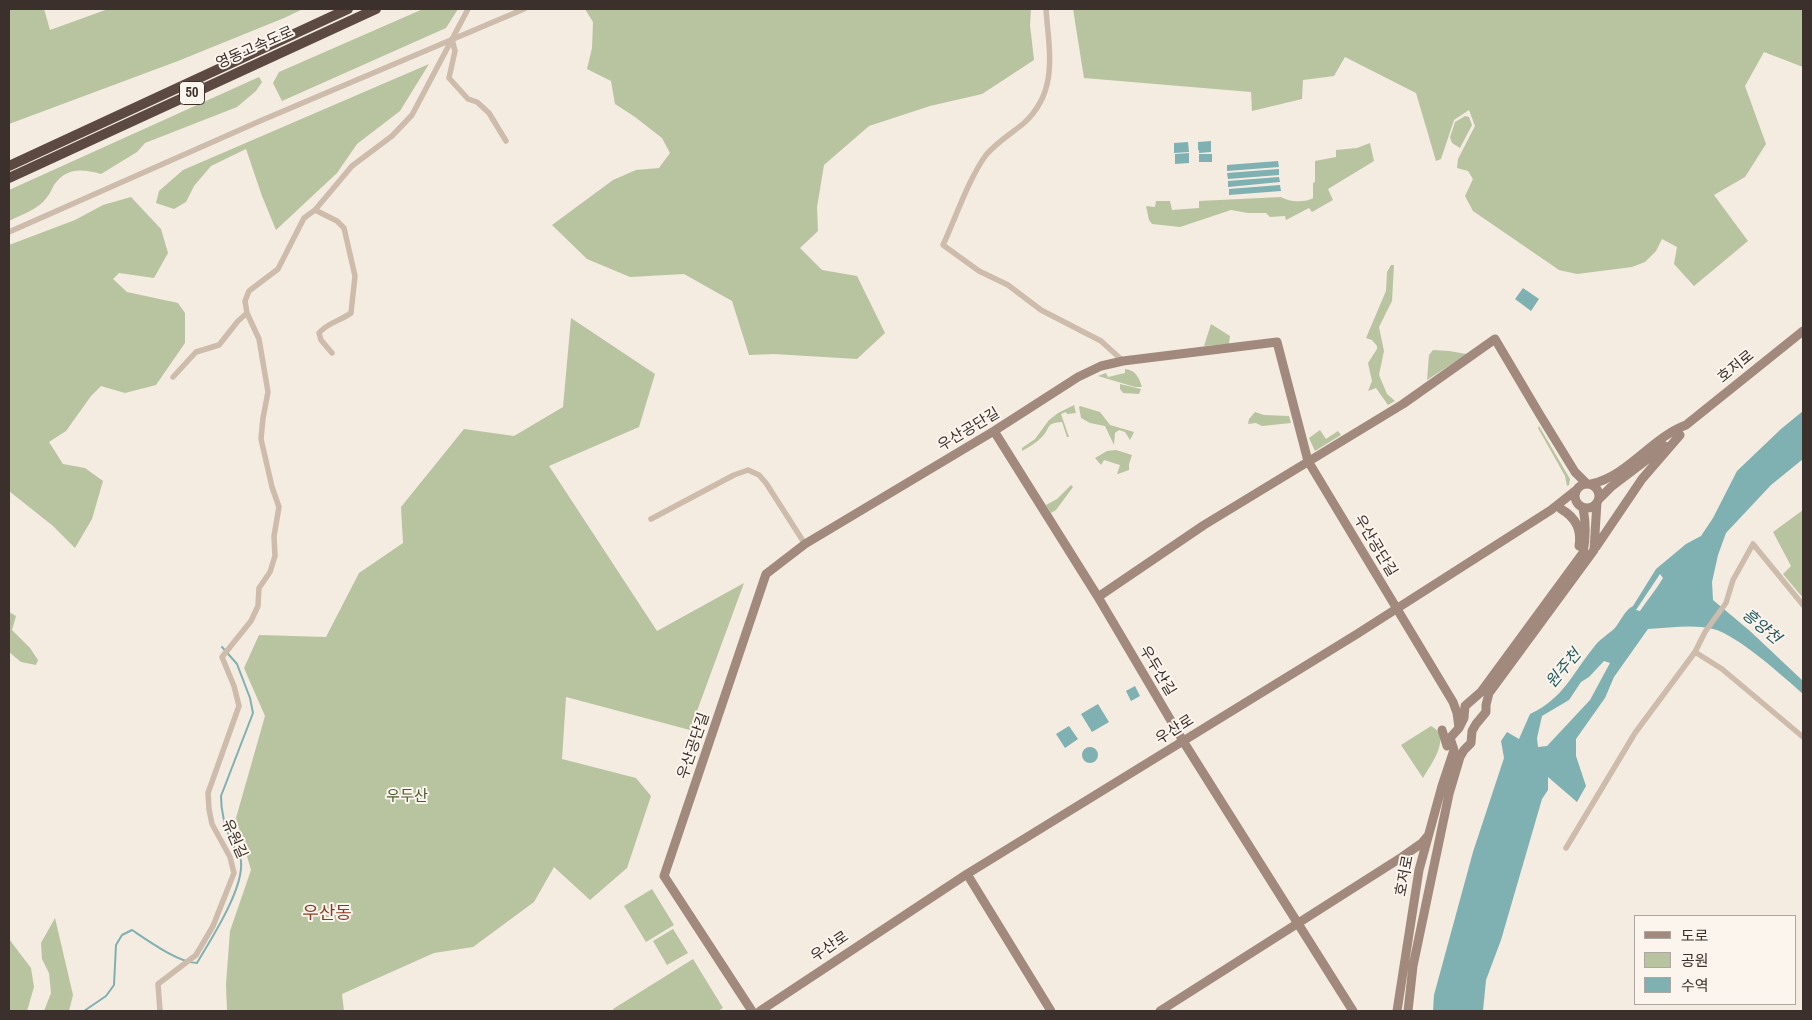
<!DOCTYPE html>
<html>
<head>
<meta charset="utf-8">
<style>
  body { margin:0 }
  #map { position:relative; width:1812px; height:1020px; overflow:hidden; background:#f4ebe1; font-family:"Archivo Narrow","Noto Sans KR",sans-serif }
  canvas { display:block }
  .frame { position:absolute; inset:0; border:10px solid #3b302b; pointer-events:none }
  .legend { position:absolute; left:1634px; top:915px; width:162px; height:90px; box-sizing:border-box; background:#fbf5ee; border:1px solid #aea6a0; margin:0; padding:6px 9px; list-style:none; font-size:15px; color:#3b302b }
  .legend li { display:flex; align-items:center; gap:10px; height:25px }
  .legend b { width:25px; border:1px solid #aea6a0 }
</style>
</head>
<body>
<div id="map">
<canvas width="1812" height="1020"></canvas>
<div class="frame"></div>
<ul class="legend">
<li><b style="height:6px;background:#a18a7d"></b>도로</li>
<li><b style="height:14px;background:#b8c4a0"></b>공원</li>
<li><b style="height:14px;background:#7fb0b2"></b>수역</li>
</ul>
</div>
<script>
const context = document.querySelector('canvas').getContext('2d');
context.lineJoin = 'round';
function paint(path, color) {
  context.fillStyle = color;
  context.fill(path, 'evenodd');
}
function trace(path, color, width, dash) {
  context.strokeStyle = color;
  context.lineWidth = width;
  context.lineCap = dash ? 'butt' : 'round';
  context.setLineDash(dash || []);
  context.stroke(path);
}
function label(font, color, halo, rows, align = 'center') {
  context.font = font + ' "Archivo Narrow","Noto Sans KR",sans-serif';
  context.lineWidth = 4;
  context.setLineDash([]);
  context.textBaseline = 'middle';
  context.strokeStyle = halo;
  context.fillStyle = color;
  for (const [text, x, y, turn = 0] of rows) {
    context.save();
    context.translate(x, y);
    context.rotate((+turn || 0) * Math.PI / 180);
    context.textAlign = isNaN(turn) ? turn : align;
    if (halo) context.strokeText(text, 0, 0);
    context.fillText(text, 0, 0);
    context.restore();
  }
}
paint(new Path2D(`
  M9,9H44L50,30L108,9H303L284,18L178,61L9,124Z
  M423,9H458L446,28L282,101L273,83L279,72Z
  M585,9H1031L1030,25L1034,60L982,94L930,106L869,126L824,165L817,207L818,231L800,248L822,270L857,276L885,333L857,359L774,354L749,355L732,301L684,274L630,277L587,259L552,225L613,180L636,170L659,168L670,153L662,138L635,117L615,104L611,81L587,69L592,48L593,22Z
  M1073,9H1803V67L1764,52L1745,86L1766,144L1745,177L1714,195L1748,241L1694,286L1674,264L1677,247L1662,239L1656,251L1645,262L1632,267L1577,274L1559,270L1473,211L1465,196L1473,179L1468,171L1457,168L1458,159L1475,126L1469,110L1454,120L1441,159L1436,161L1416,93L1345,57L1334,76L1303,80L1302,99L1252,111L1251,92L1084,78Z
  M429,64L400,111L357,144L337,173L276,230L262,196L246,149L211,166L194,186L186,202L174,209L156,203L159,191L183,170Z
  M259,77L262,82L256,91L237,107L145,143L137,152L101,174C82,169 67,167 54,185C51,191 48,197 43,202C33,211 21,215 9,221V190Z
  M1465,116L1469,117L1472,125L1460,148L1452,143L1450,137L1455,122Z
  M1370,143L1374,161L1328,189L1333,200L1312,212L1309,208L1286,220L1285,216L1270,217L1266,213H1248L1231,210L1180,227L1152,224L1149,220L1146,206L1155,207L1156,201H1170L1172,210L1199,208V201L1281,197C1289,202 1305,203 1313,198V183L1315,182V161L1336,157V150L1357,148Z
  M131,197L161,229L168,253L154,278L119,273L113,279L127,292L178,303L185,313V343L156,385L125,393L101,386L91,396L66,431L49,442L63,464L85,468L103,481L92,519L75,548L53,526L9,491V245L75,220L103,205Z
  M1391,265H1394L1392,301L1379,327L1384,351L1379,375L1387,394L1395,401L1388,405L1376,388L1368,391L1372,381L1368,363L1377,349V346L1372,340L1366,338L1386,291L1387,272Z
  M571,318L655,374L639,427L549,466L657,631L744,583L690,730L566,697L562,759L636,778L651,796L627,868L590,900L554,867L534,902L473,947L434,953L342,994L344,1011H227L226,984L230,931L251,870L236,818L265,716L244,668L259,635L326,637L359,573L403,543L401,507L464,429L514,436L563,407Z
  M1211,324L1230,336L1229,344L1204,346Z
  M1433,350L1449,351L1467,354L1427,380L1429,355Z
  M1125,369C1136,370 1139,378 1142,387H1135L1098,376L1106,373L1108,377L1125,373Z
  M1120,384L1141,389L1139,394L1123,393L1120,389Z
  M1074,405L1076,413L1067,414L1066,412L1061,414L1069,437H1067L1062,422C1045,423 1051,428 1042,437C1036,443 1029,447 1022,451V448L1035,439L1049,420L1058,413Z
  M1080,406L1100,412L1110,425L1134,432L1130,440L1125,432L1119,430L1115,433L1114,445L1105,426L1090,423L1081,418L1079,407Z
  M1255,412L1264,415L1289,416L1291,423L1262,426L1256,423L1248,424L1249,419Z
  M1539,426L1570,479L1569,485L1567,486L1565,476L1538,428Z
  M1320,430L1326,439L1338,431L1341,435L1315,451L1309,438Z
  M1116,450L1132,455L1129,464V470L1118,474H1117L1120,465L1104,460L1101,465L1095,458L1107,451Z
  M1071,485L1073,487L1056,510L1051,513L1046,505L1057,499Z
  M1803,510V598L1783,574L1791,566L1773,532Z
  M9,612L16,616L12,630L30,648L38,660L36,665L21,662L9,652Z
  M1431,726C1453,737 1430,765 1423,778L1401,745Z
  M652,889L674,925L646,942L624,906Z
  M55,918L73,995L69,1011H44L51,993L49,973L42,959L41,943Z
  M673,929L688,953L667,965L653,941Z
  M9,939L31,968L34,987L27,1011H9Z
  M693,959L723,1008L718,1011H614L613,1009Z`), '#b8c4a0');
paint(new Path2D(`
  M1211,141V152L1199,153V150H1206H1198V142Z
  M1188,142L1189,152L1174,153V143Z
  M1189,153V163L1175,164V154Z
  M1199,154H1212V162H1199Z
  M1278,161L1279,167L1227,171V165Z
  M1279,169V175L1228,179L1227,173Z
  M1279,177L1280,182L1228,187V181Z
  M1280,185L1281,191L1229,195V189Z
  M1523,288L1539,299L1531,311L1515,299Z
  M1803,411V459L1771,485L1726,533L1718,555L1712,582L1713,600L1750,631L1803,681V694C1784,677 1736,634 1713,629C1692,624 1670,628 1648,629L1614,677L1605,698L1576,739V756L1586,786L1577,802L1548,777V790L1542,799L1501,940L1486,980L1483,1011H1433L1434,995L1473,852L1504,758L1501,741L1507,732L1519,739L1530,714C1564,698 1572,674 1594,647C1599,640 1607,635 1614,629C1621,621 1624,611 1633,606L1656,569L1686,544L1701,536L1713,518L1737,471L1781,429ZM1660,574L1663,578C1656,590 1647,600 1640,611L1636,610ZM1604,661L1610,663L1590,700L1547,746L1538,747L1537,738L1542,716L1569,700L1581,682L1589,677Z
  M1135,686L1140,696L1131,701L1126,691Z
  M1098,704L1109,722L1092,732L1081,714Z
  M1069,726L1078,739L1065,748L1056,734Z
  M1082 755a8 8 0 1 1 16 0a8 8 0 1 1-16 0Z`), '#7fb0b2');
trace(new Path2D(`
  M84,1011L106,996L114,985L116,945L122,935L132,930C147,940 179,963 197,963C211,939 244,889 241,861C240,854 233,847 231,841C225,827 221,811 221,796L253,713L250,698L237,664L222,647`), '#7fb0b2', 2);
trace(new Path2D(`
  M1046,9C1049,51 1059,91 1024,123C1011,134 997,142 986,155C968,180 956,217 943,245L979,271L1008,285L1041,310L1101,341L1123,361
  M452,39L455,51L449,78L468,99L477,102L489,113L506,141
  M315,210L337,221L344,228L355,276L351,313C340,321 327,323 319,333L321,340L332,353
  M9,232L260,121L524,9
  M173,377L196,352L219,345L238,321L247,313
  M651,519L734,475L748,470L759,475L766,483L805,544
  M1695,652L1722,669L1803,737
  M1566,848L1635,733L1695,652L1705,632L1726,603L1733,580L1753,544L1803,605
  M160,1011L158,984L196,955L213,926L234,873L230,857L212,824L209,809L208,793L239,706L234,686L222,657L251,621L258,606L259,588L270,572L275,556L274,536L279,507L272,487L261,439L263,418L268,392L259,339L247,313L245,301L249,291L278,269L304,218L315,210L352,166L392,136L412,115L468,9`), '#cdbbac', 5.5);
trace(new Path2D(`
  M994,431L1098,597L1183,741L1353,1011
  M1575 496a12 12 0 1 1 24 0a12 12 0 1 1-24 0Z
  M1591,484C1628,476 1651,438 1686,425L1803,331
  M1599,499L1611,487L1665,446
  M1561,509C1575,517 1582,529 1579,546
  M1596,547L1642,479L1680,435
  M1098,597L1204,525L1403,404L1495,339L1540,415L1575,472L1586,483
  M1442,730L1447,746
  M967,874L1051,1011
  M752,1011L664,876L766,574L805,544L994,431L1078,377L1101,366L1123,361L1277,342L1308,461L1453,702L1457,713L1459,728
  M760,1011L967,874L1357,634L1551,510L1575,491
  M1160,1011L1402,857L1422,843L1427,837
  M1397,1011L1419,870L1442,786L1454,750L1450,738L1459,728L1464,718L1465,706L1481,692L1583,553C1586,538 1586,523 1583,508
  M1408,1011L1413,966L1449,794L1460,757L1464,750L1471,743L1472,731L1476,724L1486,712V705L1489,693L1594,550L1597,502`), '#a18a7d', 9);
trace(new Path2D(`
  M9,166L348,9
  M9,178L376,9`), '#5c4a42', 10);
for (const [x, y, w] of [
  [192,93,25]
]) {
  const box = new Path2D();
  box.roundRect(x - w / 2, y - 11.5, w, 23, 4);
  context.fillStyle = '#fbf5ee';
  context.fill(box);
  trace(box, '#3b302b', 1);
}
label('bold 14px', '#3b302b', null, [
  ["50",192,93]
]);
label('15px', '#3b302b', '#fbf5ee', [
  ["영동고속도로",255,48,-24],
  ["호저로",1736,367,-39],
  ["우산공단길",969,430,-31],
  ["우산공단길",1375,546,59],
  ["우두산길",1157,671,59],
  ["우산로",1175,730,-32],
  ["우산공단길",694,746,-71],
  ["유원길",234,839,66],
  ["호저로",1405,876,-79],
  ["우산로",830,947,-34]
]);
label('15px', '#4a5a2e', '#fbf5ee', [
  ["우두산",407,797]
]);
label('italic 16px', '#1f5a5e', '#fbf5ee', [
  ["흥양천",1761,627,40],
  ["원주천",1564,669,-50]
]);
label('18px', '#8c3b22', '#fbf5ee', [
  ["우산동",327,914]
]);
</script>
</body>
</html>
